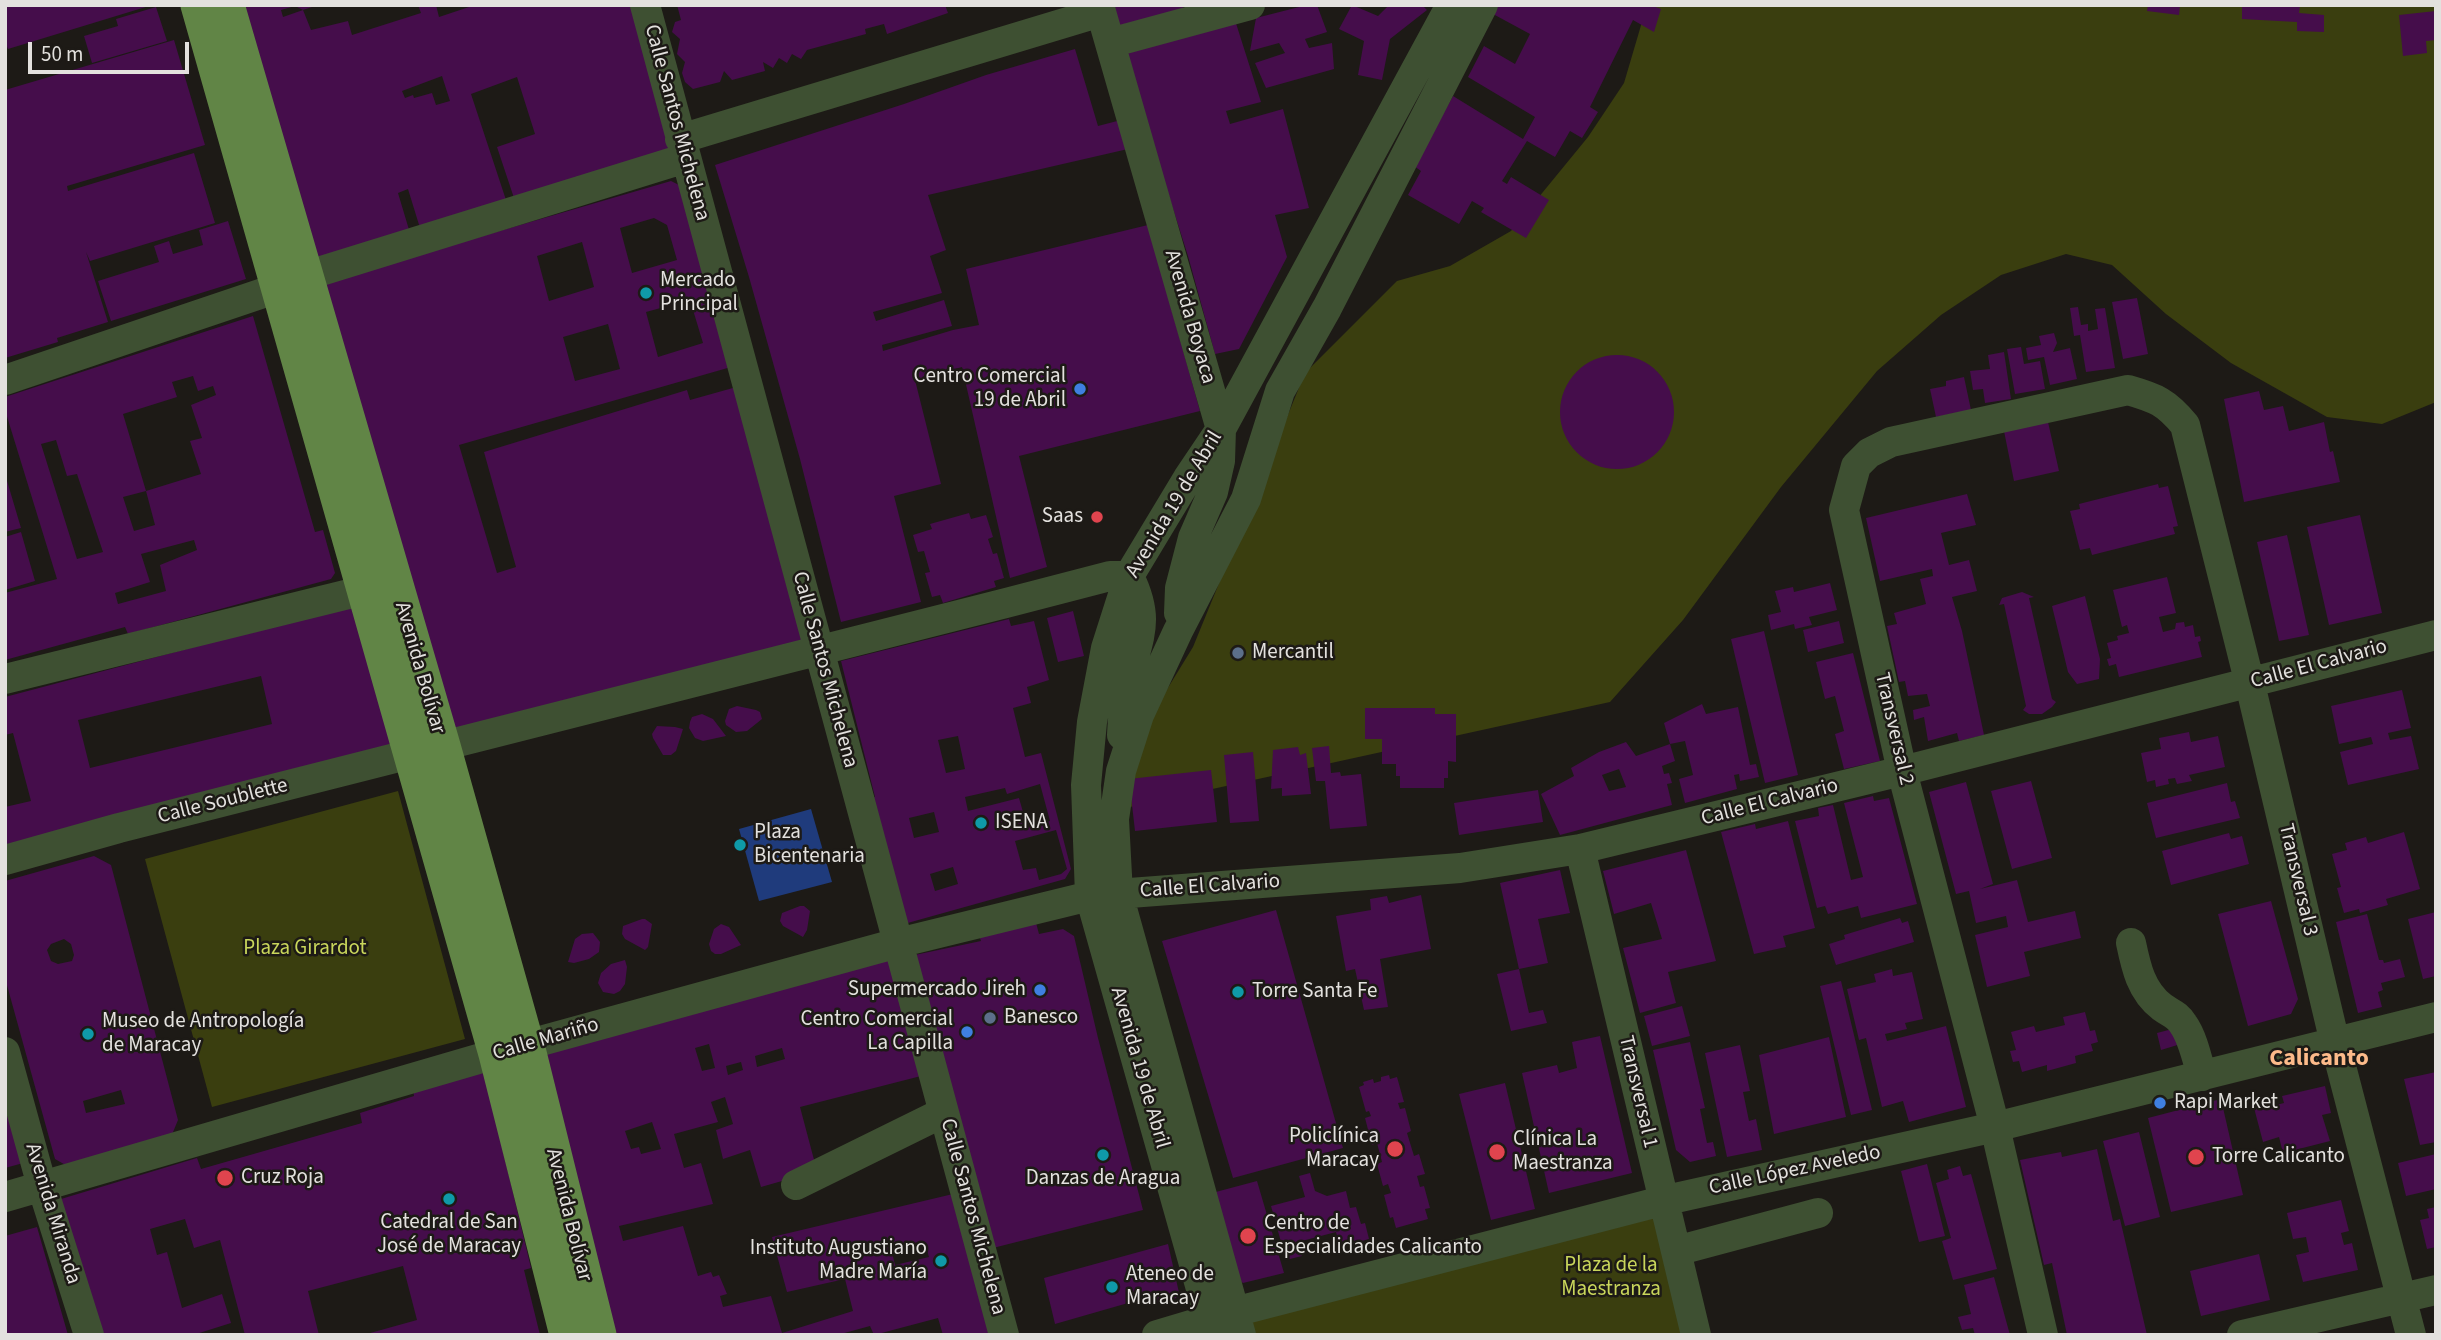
<!DOCTYPE html>
<html>
<head>
<meta charset="utf-8">
<style>
  body { margin:0 }
  #map { position:relative; width:2441px; height:1340px; overflow:hidden; background:#1d1a16; font-family:"Source Sans 3",sans-serif }
  canvas { display:block }
  .frame { position:absolute; inset:0; border:7px solid #e3e1de; pointer-events:none }
  .scale { position:absolute; left:28px; top:42px; width:161px; height:32px; box-sizing:border-box; border:4px solid #e3e1de; border-top:0; padding-left:9px; font-size:21px; line-height:24px; white-space:nowrap; color:#e3e1de; -webkit-text-stroke:5px #1d1a16; paint-order:stroke }
</style>
</head>
<body>
<div id="map">
<canvas width="2441" height="1340"></canvas>
<div class="frame"></div>
<div class="scale">50 m</div>
</div>
<script>
const context = document.querySelector('canvas').getContext('2d');
context.lineJoin = 'round';
function paint(path, color) {
  context.fillStyle = color;
  context.fill(path, 'evenodd');
}
function trace(path, color, width, dash) {
  context.strokeStyle = color;
  context.lineWidth = width;
  context.lineCap = dash ? 'butt' : 'round';
  context.setLineDash(dash || []);
  context.stroke(path);
}
function label(font, color, halo, rows, align = 'center') {
  context.font = font + ' "Source Sans 3",sans-serif';
  context.lineWidth = 5;
  context.setLineDash([]);
  context.textBaseline = 'middle';
  context.strokeStyle = halo;
  context.fillStyle = color;
  for (const [text, x, y, turn = 0] of rows) {
    context.save();
    context.translate(x, y);
    context.rotate((+turn || 0) * Math.PI / 180);
    context.textAlign = isNaN(turn) ? turn : align;
    if (halo) context.strokeText(text, 0, 0);
    context.fillText(text, 0, 0);
    context.restore();
  }
}
paint(new Path2D(`
  M1647,5H2436V402L2382,424L2327,417L2231,363L2166,314L2112,265L2066,254L2001,275L1941,315L1877,371L1781,487L1683,620L1610,702L1121,809L1123,761L1193,647L1305,373L1397,281L1450,266L1511,231L1588,137L1624,83Z
  M398,791L465,1039L212,1107L145,859Z
  M1656,1209L1686,1335H1255L1250,1317Z`), '#3a3e0f');
paint(new Path2D(`
  M811,809L832,882L759,901L739,829Z`), '#1f3b7c');
paint(new Path2D(`
  M5,5H149V6L8,49L5,42Z
  M236,5H318L303,10L295,6L281,10L283,17L303,10L311,30L348,21L352,35L421,13L418,5H436L439,17L475,5H635L670,146L667,150L514,198L497,147L535,134L517,77L471,94L506,200L420,228L408,189L398,193L410,233L311,263ZM442,76L450,101L436,105L432,93L414,98L413,95L405,98L402,91Z
  M677,5H945L948,13L887,34L884,24L865,29L866,34L807,50L801,59L792,54L787,63L779,58L773,68L763,62L765,71L732,80L724,71L720,82L693,89L685,82L682,73L685,62L677,54L680,39L672,32L675,22L681,20Z
  M1107,5H1182L1184,11L1114,30Z
  M1307,5H1317L1327,32L1305,39L1309,48L1332,43L1334,69L1266,88L1255,63L1285,53L1279,43L1250,51L1256,18Z
  M1352,5L1378,16L1389,5H1422L1427,10L1390,39L1382,80L1358,75L1364,41L1339,29Z
  M1497,5H1650L1661,9L1654,32L1633,20L1590,107L1598,112L1582,138L1570,131L1555,157L1527,141L1502,181L1507,184L1511,177L1549,200L1526,238L1481,212L1484,208L1472,201L1459,224L1408,195L1421,171L1414,166L1453,96L1523,139L1535,117L1468,77L1484,46L1515,64L1530,34L1493,14Z
  M2148,5H2180L2179,15L2147,11Z
  M2242,5H2300L2299,13L2324,15V32L2297,31V22L2242,19Z
  M156,7L167,41L92,63L84,36L118,26L116,19Z
  M2436,11V40L2426,41L2427,53L2403,56L2399,15Z
  M1234,17L1261,102L1226,111L1230,124L1283,109L1309,208L1275,215L1287,257L1239,349L1215,354L1188,256L1122,48Z
  M174,40L205,145L67,186L68,191L194,153L215,223L90,261L86,252L108,322L57,338L58,342L5,358V90Z
  M1075,49L1098,126L1121,120L1128,149L928,195L946,250L930,256L942,293L873,312L876,321L944,300L952,326L882,345L883,351L953,330L979,325L966,269L1148,225L1200,411L1019,456L1047,567L1010,578L962,367L915,380L941,484L894,496L921,602L841,622L800,459L749,277L715,165L904,104L986,75Z
  M671,181L689,190L738,365L459,445L497,573L516,567L484,452L687,390L690,400L740,386L807,640L447,735L321,283ZM654,218L667,225L677,260L632,273L620,228ZM582,242L594,287L549,301L537,256ZM690,300L703,343L658,357L646,312ZM608,324L620,369L575,381L563,337Z
  M228,221L246,279L111,321L98,281L159,262L154,246L169,241L173,254L203,245L199,230Z
  M2137,298L2148,354L2123,359L2112,302Z
  M2078,307L2081,325L2088,324V331L2098,329L2095,309L2105,308L2115,368L2086,372L2080,335L2074,336L2070,308Z
  M253,316L315,532L323,530L335,573L331,579L128,634L125,627L5,660V593L57,579L5,410V397ZM193,376L198,391L213,386L216,395L191,405L202,438L190,441L201,474L146,491L155,525L134,531L123,497L146,491L123,414L177,397L172,382ZM56,440L67,476L77,474L103,552L77,559L41,444ZM194,540L197,550L160,565L166,591L118,604L115,593L150,582L141,554Z
  M2054,333L2057,343L2053,352L2070,348L2077,379L2050,385L2044,357L2028,360L2026,348L2041,345L2039,336Z
  M2021,347L2024,364L2040,361L2045,389L2015,394L2007,349Z
  M2004,352L2011,399L1985,403L1983,389L1973,390L1970,371L1990,369L1988,355Z
  M1560 412a57 57 0 1 1 114 0a57 57 0 1 1-114 0Z
  M1964,377L1971,410L1936,417L1930,389L1946,386V381Z
  M2259,391L2264,410L2283,406L2289,431L2324,422L2330,452L2333,451L2340,482L2244,502L2224,399Z
  M2048,422L2059,471L2014,481L2004,431Z
  M5,474L21,528L5,532Z
  M2158,484L2159,488L2168,486L2178,526L2173,527L2175,534L2092,555L2090,548L2080,550L2070,511L2080,509L2079,504Z
  M1967,494L1976,525L1941,533L1949,565L1969,560L1977,591L1952,597L1962,631L1984,735L1959,741L1957,733L1928,741L1924,717L1914,720L1913,710L1930,706L1927,694L1908,696L1905,681L1899,682L1887,626L1897,624L1894,613L1926,604L1920,579L1933,576L1932,569L1880,581L1866,518Z
  M969,513L971,519L986,515L993,537L988,539L993,554L997,553L1004,578L994,581L996,587L943,603L940,595L932,597L925,573L930,572L924,551L918,552L913,535L932,529L930,524Z
  M2360,515L2382,613L2329,625L2307,527Z
  M21,532L35,581L5,590V537Z
  M2287,535L2309,635L2279,641L2257,542Z
  M2167,577L2176,613L2159,617L2163,632L2175,629L2176,623L2184,622L2185,627L2193,625L2195,637L2200,636L2201,641L2198,642L2202,657L2119,677L2116,664L2109,666L2107,659L2111,658L2107,643L2118,640L2117,636L2129,633L2127,625L2122,627L2113,590Z
  M1830,583L1837,610L1809,617L1812,625L1795,629L1794,624L1771,630L1768,615L1781,612L1775,591L1793,587L1794,592Z
  M2022,592L2034,597L2029,598L2052,699L2056,702L2052,707L2042,714H2029L2023,710L2026,706L2004,604L1999,605L2002,598Z
  M2085,596L2100,659L2099,679L2077,684L2068,672L2052,606Z
  M353,605L391,745L5,847V807L31,801L13,733L5,735V697ZM261,676L272,724L90,768L78,720Z
  M1073,611L1084,656L1058,662L1047,618Z
  M1009,619L1011,626L1034,621L1049,680L1027,687L1031,703L1013,708L1025,757L1041,753L1071,869L1065,879L904,924L870,798L875,797L841,661ZM958,736L965,769L946,773L938,740ZM1040,784L1050,821L1027,826L1019,798L968,811L965,797L1005,788L1007,794ZM934,812L939,832L914,838L909,818ZM1056,830L1067,869L1061,874L1039,880L1036,868L1023,870L1015,841ZM953,867L958,884L935,891L930,874Z
  M1839,621L1844,643L1808,652L1803,630Z
  M1764,631L1798,775L1765,783L1731,639Z
  M1853,653L1880,761L1844,769L1835,734L1844,731L1835,696L1825,699L1816,662Z
  M2402,690L2411,728L2388,733L2390,740L2411,736L2419,769L2348,785L2340,752L2373,744L2371,737L2339,744L2331,706Z
  M1702,704L1706,714L1738,707L1750,765L1756,764L1759,777L1740,781L1739,774L1734,775L1737,789L1685,803L1679,779L1693,775L1685,741L1670,744L1664,723Z
  M737,706L756,710L760,712L762,719L747,731L736,732L726,725L725,721L729,709Z
  M1365,708H1435V714H1456V762L1448,761V778H1444V788H1400V776H1396V764H1382V739H1365Z
  M702,714L713,719L726,736L703,741L695,738L689,728L690,722L692,717Z
  M657,726L675,727L683,729L676,751L671,755H663L653,738L652,734Z
  M2189,732L2191,742L2218,736L2225,767L2189,775L2192,781L2177,784L2175,778L2168,779L2169,784L2156,787L2155,780L2147,782L2141,753L2161,749L2159,738Z
  M1626,742L1636,756L1670,744L1675,761L1662,766L1664,774L1669,773L1672,783L1667,784L1672,805L1560,835L1541,794L1574,776L1571,768L1599,752ZM1619,769L1626,787L1609,791L1602,775Z
  M1329,746L1331,773L1340,772L1341,776L1361,774L1367,826L1330,829L1325,781H1316L1312,748Z
  M1298,747L1300,755L1306,753L1311,794L1282,796V788L1271,789L1273,750Z
  M1253,752L1259,821L1230,823L1224,755Z
  M1211,770L1217,822L1135,831L1129,779Z
  M2031,781L2052,858L2012,869L1991,791Z
  M1966,782L1993,884L1980,889L2017,880L2028,922L2075,911L2081,938L2024,952L2030,976L1987,987L1975,935L2008,927L2006,916L1976,923L1969,891L1956,894L1929,792Z
  M2227,783L2231,802L2235,801L2240,818L2156,838L2147,803Z
  M1538,790L1543,822L1459,835L1454,803Z
  M1873,796L1874,801L1889,798L1917,904L1861,918L1858,906L1828,914L1825,906L1817,908L1795,821L1819,816L1818,808L1833,805L1851,880L1863,877L1844,803Z
  M1788,821L1815,928L1783,936L1786,947L1754,954L1721,832L1755,824L1756,829Z
  M2404,832L2420,889L2386,899L2388,905L2360,913L2359,909L2344,913L2337,888L2341,887L2332,854L2347,850L2345,843L2366,837L2368,843Z
  M2229,833L2231,839L2242,836L2249,864L2171,885L2162,851Z
  M1686,850L1716,961L1668,972L1676,1003L1640,1013L1623,948L1662,939L1651,903L1614,914L1603,871Z
  M94,856L111,865L178,1120L171,1137L69,1167L55,1159L5,978V881ZM64,939L71,944L74,955L72,961L58,964L51,961L47,950L51,944ZM121,1090L125,1104L86,1113L83,1101Z
  M1560,870L1570,913L1538,919L1548,963L1519,969L1529,1013L1543,1010L1547,1023L1511,1031L1497,974L1519,969L1500,883Z
  M1421,895L1431,949L1380,959L1388,1007L1364,1010L1355,969L1346,971L1336,916L1371,910L1370,899L1387,896L1389,903Z
  M2271,901L2298,999L2291,1014L2248,1026L2218,914Z
  M800,906H804L810,911L807,930L803,937L783,926L780,921L782,913Z
  M1276,910L1343,1148L1233,1178L1162,941Z
  M2436,912V976L2423,979L2408,919Z
  M2367,914L2379,960H2383L2384,963L2400,959L2405,977L2381,983L2383,990L2378,992L2382,1007L2358,1013L2336,922Z
  M1900,918L1902,923L1908,921L1914,942L1836,965L1829,944L1845,939L1844,935Z
  M642,919H645L652,924L648,947L645,950L625,939L622,934L623,926Z
  M1035,919L1039,934L1063,929L1074,936L1098,1038L1143,1210L989,1249L910,956L981,941L978,932Z
  M721,924L729,927L741,945L721,954H715L711,951L709,944L714,929Z
  M593,933L600,942L599,952L589,959L574,963L568,962L575,939L582,934Z
  M889,955L921,1076L800,1107L817,1171L761,1187L750,1150L723,1159L716,1130L733,1124L725,1097L711,1102L718,1122L674,1134L684,1168L701,1163L713,1204L619,1226L623,1241L683,1226L698,1276L711,1272L713,1277L719,1275L727,1294L720,1296L723,1307L771,1296L782,1333L853,1311L845,1279L787,1292L772,1237L953,1194L992,1335H943L938,1318L874,1335L870,1326L837,1335H613L534,1054ZM709,1044L715,1068L702,1071L695,1048ZM782,1048L785,1059L757,1067L755,1056ZM741,1062L743,1070L728,1075L726,1066ZM652,1122L661,1149L641,1154L639,1147L631,1149L625,1131ZM924,1241L929,1257L895,1265L891,1248Z
  M625,960L627,967L625,984L620,991L614,994L603,992L598,983L601,973L611,964Z
  M1892,969L1893,976L1912,972L1923,1019L1905,1023L1907,1029L1885,1034L1887,1041L1946,1026L1966,1107L1909,1122L1903,1101L1882,1107L1866,1038L1859,1040L1847,989L1876,982L1874,974Z
  M1841,981L1872,1110L1851,1115L1820,986Z
  M1682,1006L1690,1036L1652,1046L1644,1016Z
  M2085,1012L2090,1031L2095,1030L2098,1042L2091,1044L2093,1051L2075,1056L2076,1063L2047,1071V1065L2022,1072L2019,1061L2013,1062L2010,1051L2016,1050L2011,1032L2034,1026L2036,1032L2065,1025L2063,1017Z
  M2180,1027L2184,1043L2161,1050L2157,1033Z
  M1600,1036L1632,1173L1549,1193L1522,1073L1557,1065L1559,1073L1577,1068L1572,1042Z
  M1829,1037L1846,1117L1774,1134L1759,1055Z
  M1690,1042L1705,1108L1700,1109L1707,1143L1713,1142L1716,1156L1690,1162L1676,1150L1653,1050Z
  M1740,1045L1750,1091L1743,1092L1749,1121L1756,1119L1762,1150L1727,1157L1705,1053Z
  M483,1067L531,1268L524,1270L540,1335H363L417,1320L403,1266L308,1291L319,1335H245L220,1240L194,1248L185,1219L150,1229L157,1255L167,1252L182,1308L222,1294L231,1323L193,1335H102L61,1199L197,1158L201,1169L362,1123L360,1113L414,1096L413,1089Z
  M2436,1072V1142L2420,1145L2404,1079Z
  M1389,1075L1390,1079L1397,1077L1404,1102L1398,1103L1400,1109L1405,1108L1411,1131L1407,1133L1414,1156L1419,1154L1425,1174L1417,1176L1420,1187L1424,1186L1430,1208L1425,1209L1428,1219L1396,1228L1393,1217L1390,1218L1384,1195L1391,1193L1388,1184L1383,1186L1377,1164L1382,1162L1377,1143L1372,1145L1365,1118L1371,1116L1369,1111L1366,1112L1359,1087L1364,1085L1363,1082L1373,1079L1374,1083L1381,1081V1077Z
  M5,1079L27,1162L5,1168Z
  M1505,1083L1535,1209L1491,1220L1459,1094Z
  M2325,1086L2331,1113L2322,1115L2330,1141L2283,1153L2279,1137L2263,1142L2253,1104L2274,1098L2276,1105L2284,1103L2282,1096Z
  M2221,1099L2243,1195L2171,1212L2148,1118Z
  M2139,1132L2160,1217L2125,1226L2103,1141Z
  M2097,1149L2113,1221L2120,1219L2147,1335H2067L2052,1263L2044,1265L2020,1160L2061,1152L2062,1157Z
  M2436,1154V1189L2406,1196L2398,1163Z
  M1927,1164L1945,1236L1919,1242L1901,1171Z
  M1960,1166L1963,1176L1971,1174L1997,1269L1953,1280L1942,1241L1951,1238L1936,1183L1949,1179L1947,1170Z
  M1310,1173L1315,1191L1327,1196L1346,1191L1350,1208L1356,1207L1361,1224L1365,1223L1369,1239L1340,1247L1336,1232L1298,1242L1302,1256L1286,1260L1271,1206L1305,1197L1299,1176Z
  M1257,1181L1284,1273L1243,1283L1237,1279L1212,1193Z
  M2341,1200L2349,1231L2341,1233L2344,1245L2352,1243L2358,1270L2303,1282L2296,1255L2309,1252L2306,1237L2293,1239L2287,1213Z
  M2436,1207V1247L2427,1249L2420,1220L2429,1218L2427,1209Z
  M37,1227L68,1335H5V1236Z
  M1168,1244L1180,1297L1145,1306L1142,1299L1055,1324L1044,1278Z
  M2259,1254L2270,1300L2201,1316L2190,1271Z
  M1994,1277L2010,1335H1975L1973,1328L1962,1330L1958,1317L1971,1314L1964,1285Z`), '#450d4b');
trace(new Path2D(`
  M645,5L1004,1335
  M1099,5L1221,429L1220,461L1213,492L1193,538L1180,588L1179,613
  M1110,43L1250,5
  M680,139L1101,12
  M305,276L686,158
  M5,380L278,288
  M5,679L365,590
  M1580,849L1696,1335
  M5,860L119,828L1006,603L1110,576H1129C1151,621 1138,636 1128,681C1124,699 1123,717 1122,735
  M2131,943C2136,967 2141,991 2162,1007C2170,1013 2177,1014 2183,1024C2193,1038 2197,1059 2202,1076
  M5,1052L42,1186L89,1335
  M796,1185L932,1118L944,1114
  M5,1197L526,1045L898,943L1090,896L1460,868L1580,849L1902,771L2436,635
  M1676,1251L1818,1213
  M1157,1335L1234,1312L1662,1201L1995,1127L2436,1017
  M1214,1335L1090,896L1086,785L1092,722L1106,648L1129,576L1188,478L1221,429L1451,5
  M1241,1335L1118,894L1114,819L1121,771L1139,715L1178,631L1246,499L1280,391L1327,308L1483,5
  M2043,1335L1995,1127L1902,771L1844,510L1856,466L1869,453L1891,442L2128,390C2156,398 2166,402 2185,425L2250,684L2335,1043L2411,1335
  M2242,1335L2436,1290`), '#3e5032', 30);
trace(new Path2D(`
  M199,5L497,1054L568,1335
  M226,5L442,746L526,1045L598,1335`), '#618546', 37);
for (const [x, y, r, color] of [
  [646,293,7,"#0f9aa8"],
  [1080,389,7,"#3f7fe0"],
  [1097,517,7,"#e0444e"],
  [1238,653,7,"#5c6f8a"],
  [981,823,7,"#0f9aa8"],
  [740,845,7,"#0f9aa8"],
  [1040,990,7,"#3f7fe0"],
  [1238,992,7,"#0f9aa8"],
  [990,1018,7,"#5c6f8a"],
  [967,1032,7,"#3f7fe0"],
  [88,1034,7,"#0f9aa8"],
  [2160,1103,7,"#3f7fe0"],
  [1395,1149,9,"#e0444e"],
  [1497,1152,9,"#e0444e"],
  [1103,1155,7,"#0f9aa8"],
  [2196,1157,9,"#e0444e"],
  [225,1178,9,"#e0444e"],
  [449,1199,7,"#0f9aa8"],
  [1248,1236,9,"#e0444e"],
  [941,1261,7,"#0f9aa8"],
  [1112,1287,7,"#0f9aa8"]
]) {
  const dot = new Path2D();
  dot.arc(x, y, r, 0, 2 * Math.PI);
  context.fillStyle = color;
  context.fill(dot);
  trace(dot, '#1d1a16', 2.5);
}
label('21px', '#e3e1de', '#1d1a16', [
  ["Calle Santos Michelena",676,123,75],
  ["Avenida Boyaca",1189,317,74],
  ["Avenida 19 de Abril",1175,505,-59],
  ["Calle El Calvario",2319,665,-15],
  ["Avenida Bolívar",419,668,74],
  ["Calle Santos Michelena",824,670,75],
  ["Transversal 2",1893,729,77],
  ["Calle Soublette",223,802,-14],
  ["Calle El Calvario",1770,803,-14],
  ["Transversal 3",2297,880,77],
  ["Calle El Calvario",1210,887,-4],
  ["Calle Mariño",546,1040,-16],
  ["Avenida 19 de Abril",1139,1068,74],
  ["Transversal 1",1637,1092,77],
  ["Calle López Aveledo",1795,1171,-12],
  ["Avenida Miranda",52,1214,73],
  ["Avenida Bolívar",568,1215,76],
  ["Calle Santos Michelena",972,1217,75]
]);
label('21px', '#e3e1de', '#1d1a16', [
  ["Mercado",660,281],
  ["Principal",660,305],
  ["Centro Comercial",1066,377,"right"],
  ["19 de Abril",1066,401,"right"],
  ["Saas",1083,517,"right"],
  ["Mercantil",1252,653],
  ["ISENA",995,823],
  ["Plaza",754,833],
  ["Bicentenaria",754,857],
  ["Supermercado Jireh",1026,990,"right"],
  ["Torre Santa Fe",1252,992],
  ["Banesco",1004,1018],
  ["Centro Comercial",953,1020,"right"],
  ["La Capilla",953,1044,"right"],
  ["Museo de Antropología",102,1022],
  ["de Maracay",102,1046],
  ["Rapi Market",2174,1103],
  ["Policlínica",1379,1137,"right"],
  ["Maracay",1379,1161,"right"],
  ["Clínica La",1513,1140],
  ["Maestranza",1513,1164],
  ["Torre Calicanto",2212,1157],
  ["Cruz Roja",241,1178],
  ["Danzas de Aragua",1103,1179,"center"],
  ["Catedral de San",449,1223,"center"],
  ["José de Maracay",449,1247,"center"],
  ["Centro de",1264,1224],
  ["Especialidades Calicanto",1264,1248],
  ["Instituto Augustiano",927,1249,"right"],
  ["Madre María",927,1273,"right"],
  ["Ateneo de",1126,1275],
  ["Maracay",1126,1299]
], 'left');
label('21px', '#c9d65b', '#1d1a16', [
  ["Plaza Girardot",305,949],
  ["Plaza de la",1611,1266],
  ["Maestranza",1611,1290]
]);
label('bold 24px', '#fdbb8a', '#1d1a16', [
  ["Calicanto",2319,1060]
]);
</script>
</body>
</html>
